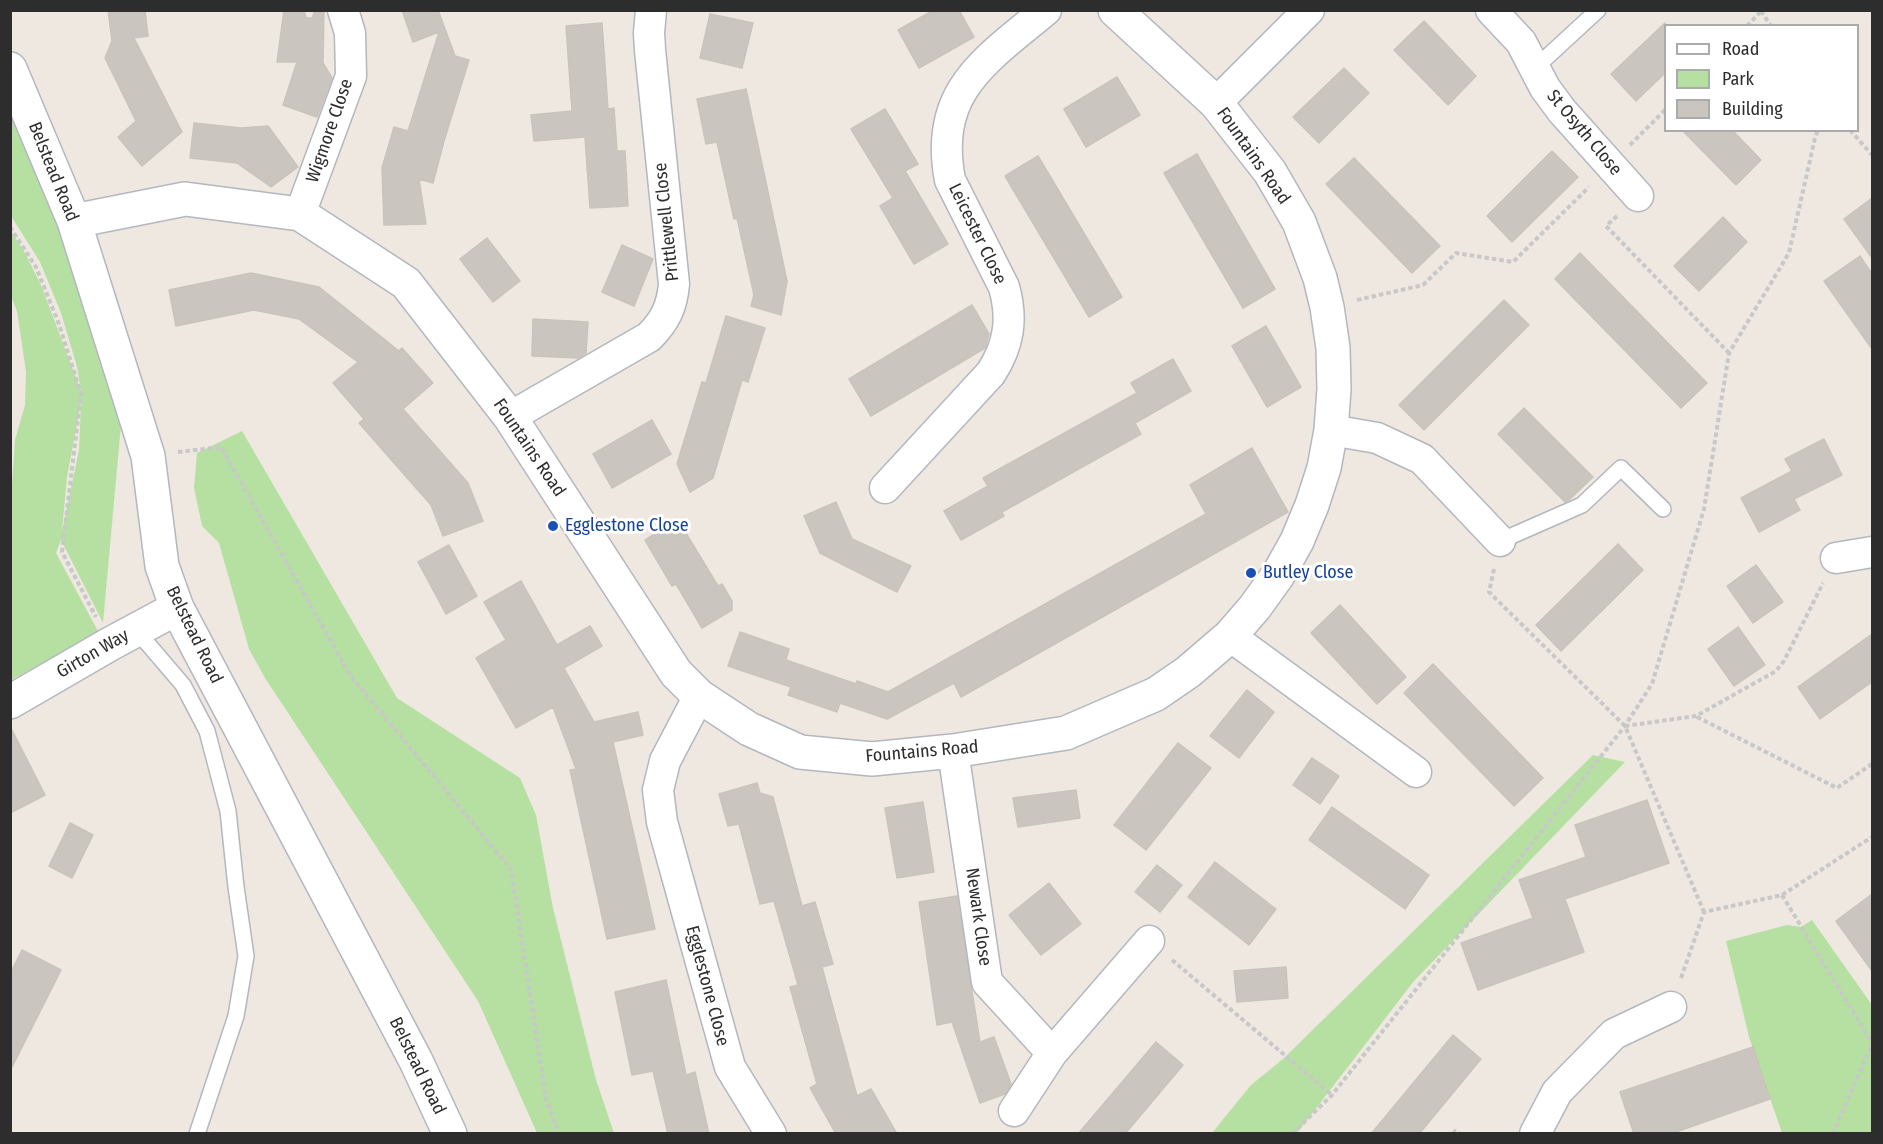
<!DOCTYPE html>
<html>
<head>
<meta charset="utf-8">
<style>
  body { margin:0 }
  #map { position:relative; width:1883px; height:1144px; overflow:hidden; background:#eee8e1; font-family:"Fira Sans Condensed",sans-serif }
  canvas { display:block }
  .frame { position:absolute; inset:0; border:12px solid #2d2d2d; pointer-events:none }
  .legend { position:absolute; left:1664px; top:24px; width:195px; height:108px; box-sizing:border-box; background:#fff; border:2px solid #ababab; margin:0; padding:8px 10px; list-style:none; font-size:18px; color:#2d2d2d }
  .legend li { display:flex; align-items:center; gap:12px; height:30px }
  .legend b { width:30px; border:2px solid #ababab }
</style>
</head>
<body>
<div id="map">
<canvas width="1883" height="1144"></canvas>
<div class="frame"></div>
<ul class="legend">
<li><b style="height:8px;background:#fff"></b>Road</li>
<li><b style="height:16px;background:#b6e0a2"></b>Park</li>
<li><b style="height:16px;background:#cac6bf"></b>Building</li>
</ul>
</div>
<script>
const context = document.querySelector('canvas').getContext('2d');
context.lineJoin = 'round';
function paint(path, color) {
  context.fillStyle = color;
  context.fill(path, 'evenodd');
}
function trace(path, color, width, dash) {
  context.strokeStyle = color;
  context.lineWidth = width;
  context.lineCap = dash ? 'butt' : 'round';
  context.setLineDash(dash || []);
  context.stroke(path);
}
function label(font, color, halo, rows, align = 'center') {
  context.font = font + ' "Fira Sans Condensed",sans-serif';
  context.lineWidth = 6;
  context.setLineDash([]);
  context.textBaseline = 'middle';
  context.strokeStyle = halo;
  context.fillStyle = color;
  for (const [text, x, y, turn = 0] of rows) {
    context.save();
    context.translate(x, y);
    context.rotate((+turn || 0) * Math.PI / 180);
    context.textAlign = isNaN(turn) ? turn : align;
    if (halo) context.strokeText(text, 0, 0);
    context.fillText(text, 0, 0);
    context.restore();
  }
}
paint(new Path2D(`
  M10,61L127,359L103,623L61,540L56,553L99,633L11,680V499L15,440L25,405L26,372L17,311L11,296V231L25,253L41,285L81,391L77,367L61,313L40,262L11,216ZM81,403L79,450L62,531L67,477Z
  M242,431L397,698L520,778L536,815L553,908L596,1080L614,1133H537L478,1001L265,678L249,649L219,543L202,526L194,488L197,453Z
  M1593,755L1625,762L1414,981L1297,1133H1212L1251,1085L1283,1059Z
  M1812,920L1872,1005V1133H1782L1749,1037L1726,941L1787,925L1801,927Z`), '#b6e0a2');
const building = new Path2D(`
  M108,10H145L148,36L134,38L182,132L142,166L118,137L136,121L105,58L112,41Z
  M284,10H304L306,18H312L315,10H324L323,63L332,78L317,117L283,105L297,62H277Z
  M402,10H438L455,56L469,60L444,141L433,183L419,179L426,224L384,225L382,168L394,127L408,131L439,32L413,42Z
  M934,10H959L974,37L919,68L898,30Z
  M710,14L753,23L742,68L700,58Z
  M1424,21L1476,76L1448,105L1394,50Z
  M602,23L608,109L614,108L617,151H625L628,206L590,208L585,137L534,141L531,115L572,111L566,26Z
  M1665,23V73L1636,101L1611,74Z
  M1344,68L1369,93L1319,143L1293,117Z
  M1117,77L1140,115L1086,147L1064,109Z
  M746,89L787,281L781,315L751,306L754,295L737,218L734,219L717,142L706,144L697,99Z
  M885,109L918,164L905,171L948,244L914,264L880,206L893,198L851,129Z
  M194,123L241,128L268,126L298,167L271,187L237,163L190,158Z
  M1682,130H1732L1761,160L1736,185Z
  M1552,151L1578,177L1512,242L1487,216Z
  M1197,154L1275,289L1243,308L1164,173Z
  M1038,156L1122,297L1089,317L1005,176Z
  M1354,158L1440,246L1412,273L1326,184Z
  M1872,198V258L1844,219Z
  M1723,217L1747,242L1699,291L1674,266Z
  M487,238L520,281L493,302L460,259Z
  M622,245L653,259L634,306L602,292Z
  M1580,253L1707,383L1681,408L1555,279Z
  M1860,256L1872,274V349L1824,281Z
  M251,273L319,287L399,351L402,348L433,383L403,409L468,483L483,521L443,536L431,505L359,423L364,419L333,383L358,362L299,319L254,310L176,326L169,290Z
  M1504,300L1529,325L1424,430L1399,405Z
  M972,305L989,334L985,348L871,416L849,379Z
  M726,316L765,328L748,382L742,380L713,478L690,492L677,464L702,382L706,383Z
  M533,319L588,322L586,353L578,358L532,356Z
  M1266,326L1301,387L1267,407L1232,346Z
  M1173,359L1191,391L1135,423L1141,434L1002,512L1004,516L961,540L944,511L988,486L983,478L1137,393L1131,383Z
  M1524,408L1593,477L1570,499L1565,502L1498,434Z
  M652,420L671,454L612,488L593,454Z
  M1824,439L1842,475L1794,499L1800,510L1759,532L1741,498L1792,471L1785,459Z
  M1252,448L1288,512L961,697L954,683L887,719L840,703L837,712L788,695L791,687L728,666L740,632L789,649L786,660L856,684L857,681L888,692L1206,514L1190,485Z
  M836,502L852,539L911,566L897,592L820,553L804,516Z
  M678,520L718,586L722,584L732,601V610L702,628L676,584L672,586L645,540Z
  M1618,544L1643,570L1561,651L1536,625Z
  M449,545L477,596L446,614L418,562Z
  M1756,565L1783,602L1753,623L1727,586Z
  M521,581L557,645L590,626L602,646L564,668L594,722L638,712L643,735L613,742L655,929L607,939L570,770L576,769L553,707L516,728L476,658L506,640L484,602Z
  M1340,605L1406,677L1377,704L1311,633Z
  M1738,627L1765,665L1734,686L1708,649Z
  M1872,634V682L1820,719L1798,687Z
  M1433,664L1543,778L1514,806L1404,693Z
  M1247,690L1274,712L1239,758L1210,736Z
  M10,726L45,795L10,813Z
  M1178,743L1211,768L1146,850L1114,825Z
  M1312,758L1339,776L1320,804L1293,785Z
  M757,783L760,793L773,797L802,906L815,902L833,964L822,967L857,1096L871,1089L897,1134H836L810,1088L817,1084L790,987L798,985L774,901L760,904L739,824L728,826L719,794Z
  M1076,790L1080,818L1018,827L1013,798Z
  M1647,800L1669,863L1565,899L1584,952L1478,990L1461,943L1533,918L1519,880L1586,857L1575,825Z
  M923,802L934,872L897,878L885,808Z
  M1332,807L1429,875L1405,909L1309,840Z
  M70,823L93,835L72,878L49,866Z
  M1215,862L1276,909L1249,945L1188,897Z
  M1157,865L1182,885L1160,912L1135,892Z
  M1049,883L1081,924L1041,955L1009,915Z
  M1872,894V971L1836,921Z
  M957,896L980,1042L994,1037L1011,1084L1005,1094L980,1103L952,1022L937,1025L919,902Z
  M22,950L61,970L10,1071V974Z
  M1286,967L1288,998L1237,1002L1234,971Z
  M666,980L686,1075L695,1072L709,1134H668L653,1071L632,1075L615,992Z
  M1453,1035L1481,1059L1419,1134H1371Z
  M1156,1042L1183,1065L1125,1134H1078Z
  M1753,1047L1770,1099L1670,1134H1634L1620,1092Z`);
paint(building, '#cac6bf');
trace(building, '#c9c4ba', 1.5);
const lane = new Path2D(`
  M1535,68L1598,10
  M1500,541L1582,505L1621,468L1663,509
  M136,630L183,685L207,731L228,811L236,887L246,956L236,1016L197,1134`);
const street = new Path2D(`
  M1491,10L1521,42L1545,88L1562,111L1638,196
  M1216,103L1309,10
  M300,214L351,76L350,33L343,10
  M510,417L649,337C665,321 672,307 674,284L650,50L649,33L651,10
  M1331,430L1377,438L1422,459L1500,541
  M885,488L991,373C1009,345 1013,319 1004,287L950,180C933,91 985,61 1046,10
  M1836,558L1872,552
  M1230,636L1416,772
  M699,696L665,761L658,790L662,822L730,1067L771,1134
  M953,751L987,982L1052,1053L1149,941
  M1014,1111L1052,1053
  M1535,1134L1557,1092L1614,1034L1671,1007`);
const secondary = new Path2D(`
  M10,69L74,221L148,456L162,566L177,608L416,1061L450,1134
  M74,221L185,199L300,214L406,283L510,417L676,673L699,696L749,729L800,752L872,759L953,751L1066,733L1156,694L1188,672L1230,636L1255,607L1278,575L1297,541L1312,505L1324,468L1331,430L1334,389L1333,348L1327,307L1320,278L1299,222L1270,172L1216,103L1115,10
  M10,702L110,644L177,608`);
trace(lane, '#b4b7bf', 18);
trace(street, '#b4b7bf', 33);
trace(secondary, '#b4b7bf', 36);
trace(new Path2D(`
  M1761,11L1771,26
  M1747,26L1762,10
  M1850,130L1872,155
  M1630,145L1666,109
  M1617,216L1606,226L1729,353
  M10,227L36,267L59,324L81,394L62,552L96,617
  M1357,300L1423,285L1456,253L1513,262L1589,187
  M178,452L221,447L350,675L511,869L546,1098L559,1134
  M1494,569L1489,592L1625,726L1704,912
  M1697,717L1837,788L1872,764
  M1625,726L1696,716L1776,671L1784,661L1823,583
  M1782,895L1872,1043
  M1172,960L1332,1095
  M1681,978L1704,912L1782,895L1872,837
  M1292,1134L1332,1095L1625,726L1652,684L1704,509L1729,353L1789,253L1815,138L1818,130
  M1453,1134L1455,1131L1460,1134
  M1833,1134L1872,1044`), '#c8c8c8', 4, [4.5, 3]);
trace(lane, '#fff', 15);
trace(street, '#fff', 30);
trace(secondary, '#fff', 33);
for (const [x, y, r, color] of [
  [553,526,6,"#1a4fb4"],
  [1251,573,6,"#1a4fb4"]
]) {
  const dot = new Path2D();
  dot.arc(x, y, r, 0, 2 * Math.PI);
  context.fillStyle = color;
  context.fill(dot);
  trace(dot, '#fff', 2);
}
label('18px', '#2d2d2d', '#fff', [
  ["Wigmore Close",330,131,-71],
  ["St Osyth Close",1584,133,50],
  ["Fountains Road",1253,156,55],
  ["Belstead Road",53,172,68],
  ["Prittlewell Close",667,222,-96],
  ["Leicester Close",977,234,64],
  ["Fountains Road",529,448,56],
  ["Belstead Road",194,635,64],
  ["Girton Way",93,654,-30],
  ["Fountains Road",922,752,-5],
  ["Newark Close",978,917,82],
  ["Egglestone Close",707,986,75],
  ["Belstead Road",417,1066,64]
]);
label('18px', '#164399', '#fff', [
  ["Egglestone Close",565,526],
  ["Butley Close",1263,573]
], 'left');
</script>
</body>
</html>
